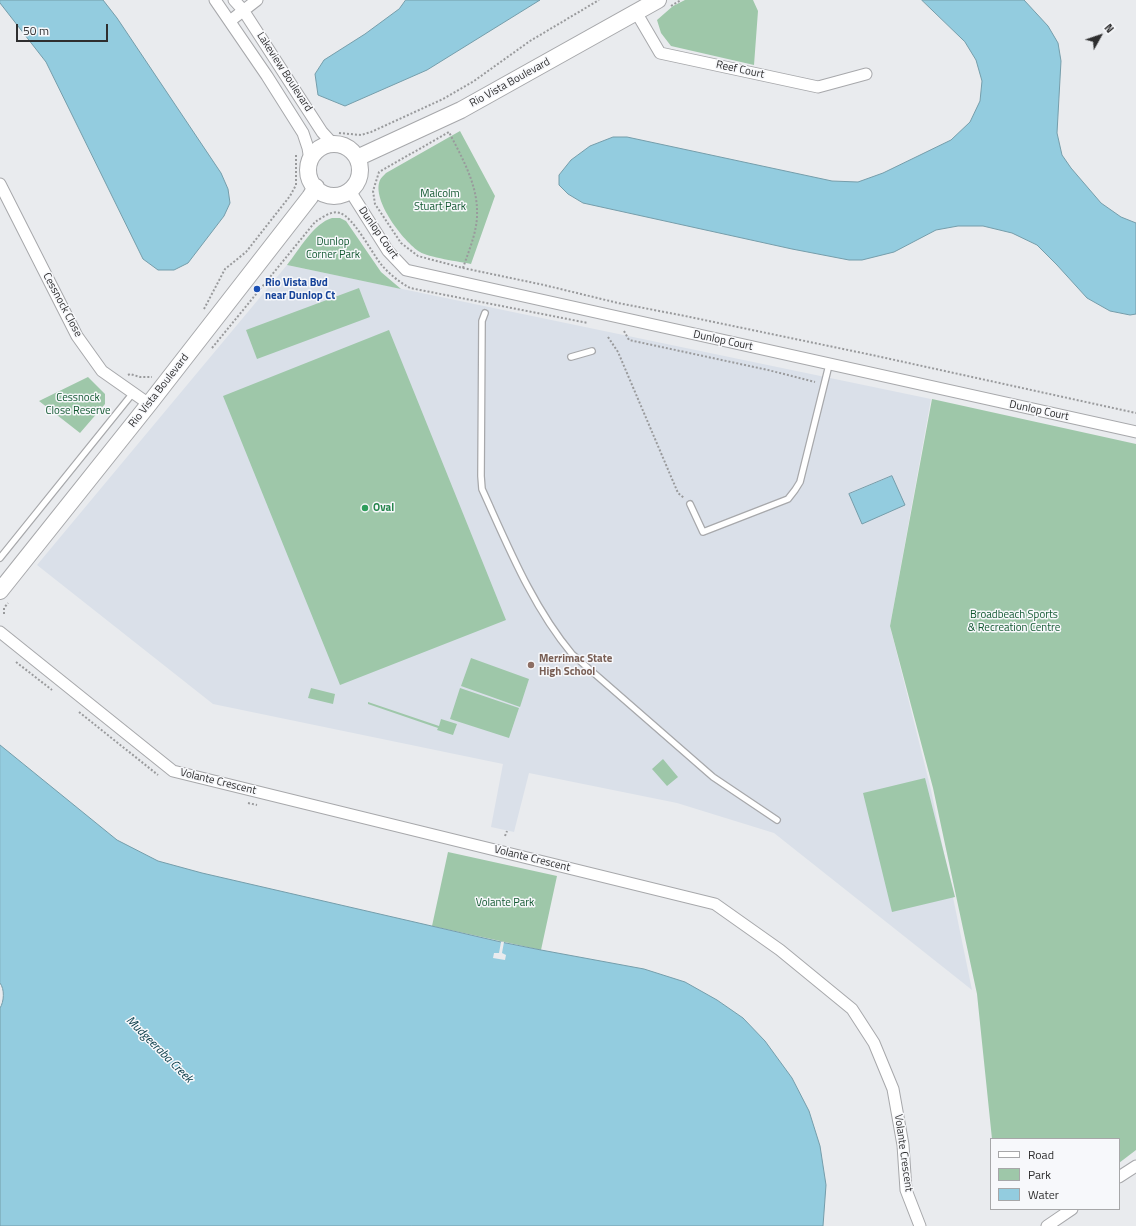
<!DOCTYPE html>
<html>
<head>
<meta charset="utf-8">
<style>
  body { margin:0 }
  #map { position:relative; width:1136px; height:1226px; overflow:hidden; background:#e9ebee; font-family:"Titillium Web",sans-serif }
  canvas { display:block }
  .legend { position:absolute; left:990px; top:1138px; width:130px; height:72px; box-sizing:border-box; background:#f7f8fb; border:1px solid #a7a7a9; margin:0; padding:5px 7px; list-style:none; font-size:12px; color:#2e2e2f }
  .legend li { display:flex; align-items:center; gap:8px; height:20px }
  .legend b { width:20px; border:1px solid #a7a7a9 }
  .north { position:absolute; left:1080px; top:16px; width:40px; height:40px; -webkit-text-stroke:3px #f7f8fb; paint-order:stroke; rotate:50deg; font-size:11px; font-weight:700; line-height:16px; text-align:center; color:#2e2e2f }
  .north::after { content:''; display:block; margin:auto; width:14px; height:18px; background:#2e2e2f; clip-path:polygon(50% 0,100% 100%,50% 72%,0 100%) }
  .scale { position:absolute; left:16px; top:24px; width:92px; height:18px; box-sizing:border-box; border:2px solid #2e2e2f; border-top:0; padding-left:5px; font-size:12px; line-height:14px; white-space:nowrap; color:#2e2e2f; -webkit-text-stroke:3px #f7f8fb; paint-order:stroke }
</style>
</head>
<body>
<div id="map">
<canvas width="1136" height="1226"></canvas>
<ul class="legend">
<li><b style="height:5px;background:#fff"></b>Road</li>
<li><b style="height:11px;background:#9ec7a9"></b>Park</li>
<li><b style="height:11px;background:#93ccdf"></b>Water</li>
</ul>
<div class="north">N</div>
<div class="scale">50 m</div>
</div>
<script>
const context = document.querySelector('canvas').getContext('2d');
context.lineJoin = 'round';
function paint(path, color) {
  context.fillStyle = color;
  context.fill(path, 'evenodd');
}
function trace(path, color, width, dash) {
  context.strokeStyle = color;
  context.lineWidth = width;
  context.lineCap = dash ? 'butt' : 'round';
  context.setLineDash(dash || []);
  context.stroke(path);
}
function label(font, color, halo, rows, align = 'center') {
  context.font = font + ' "Titillium Web",sans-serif';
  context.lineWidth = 3;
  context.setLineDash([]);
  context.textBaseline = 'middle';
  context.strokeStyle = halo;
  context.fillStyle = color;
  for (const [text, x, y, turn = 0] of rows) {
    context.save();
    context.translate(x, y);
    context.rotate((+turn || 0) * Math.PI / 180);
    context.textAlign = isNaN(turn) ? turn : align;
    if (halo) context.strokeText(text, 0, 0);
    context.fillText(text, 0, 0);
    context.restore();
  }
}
paint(new Path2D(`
  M287,265L931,399L890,626L931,790L972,990L774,833L677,803L529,773L514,832L491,827L503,764L213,704L37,565Z`), '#dae0e9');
paint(new Path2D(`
  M685,0H753L758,11L754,65L671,46L661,33L657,20L673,6Z
  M460,131L495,196L471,264C461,262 427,257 420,252C404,242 371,200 380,180C381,178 384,175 386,173Z
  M332,218H340L346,221L381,272L401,289L287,265C299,250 314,223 332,218Z
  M359,288L370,317L257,359L246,330Z
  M389,330L506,620L340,685L223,396Z
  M88,377L105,394V404L80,433L39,401Z
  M932,399L1136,444V1150L1119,1163V1139H992L977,994L933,788L890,626Z
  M471,658L529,679L520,707L461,686Z
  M311,688L335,694L333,704L308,698Z
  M460,688L519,708L509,738L450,719Z
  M368,702L439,726L441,719L457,724L453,735L437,730L438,728L368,704Z
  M663,759L678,777L667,786L652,769Z
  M925,778L955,897L892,912L863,793Z
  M448,852L557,876L541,950L432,926Z`), '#9ec7a9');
const water = new Path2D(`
  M0,0H103L117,18L221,173L228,189L230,203L224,216L188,263L174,270H158L143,259L46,62L0,3Z
  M406,0H540L427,70L345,106L318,95L315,74L324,60L365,34L399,9Z
  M922,0H1024L1048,26L1058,43L1061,61L1057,133L1062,155L1071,168L1101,203L1121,217L1136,223V314L1130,315L1110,311L1087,298L1057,265L1037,245L1012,233L983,226H958L936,230L894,252L862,260H849L792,249L583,203L568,194L559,185V175L571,160L590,146L613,137H627L832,181L858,182L883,173L951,140L970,122L980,101L982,81L976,60L965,42Z
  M892,476L905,505L862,524L849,494Z
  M0,745L117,840L158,861L202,873L501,942L541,950L644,969L685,982L717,1000L743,1018L765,1041L792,1078L809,1111L820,1146L826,1185L823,1226H0V1008C4,1002 5,989 0,983Z`);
paint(water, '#93ccdf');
trace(water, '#759daa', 1);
paint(new Path2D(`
  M501,942H504L502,953L506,955L505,960L493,958L494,953H499Z`), '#e9ebee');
const lane = new Path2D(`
  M485,313L482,321L481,476L482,489C508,546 532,606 572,654L713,777L777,820
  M571,357L592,351
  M690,504L703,532L788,499L795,490L800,482L829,365
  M0,558L133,393`);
const street = new Path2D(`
  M215,0L267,76L303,133L308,148L310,160
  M234,0L243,10L322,132L333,144
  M636,12L660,53L818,87L866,74
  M230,21L257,0
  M0,184L77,336L102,371L149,404
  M350,191L388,251L406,270L1136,432
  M0,632L173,771L715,904L780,950L852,1009L874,1043L893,1089L903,1145L906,1190L920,1226
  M1119,1177L1136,1166
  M1047,1226L1072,1209`);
const secondary = new Path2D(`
  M308 170a26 26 0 1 1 52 0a26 26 0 1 1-52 0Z
  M357,158L461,110L658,0
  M0,591L149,404L310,197L316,187`);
trace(lane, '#a7a8ab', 8);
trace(street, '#a7a8ab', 13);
trace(secondary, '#a7a8ab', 18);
trace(new Path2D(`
  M671,6L681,0
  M339,133L361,135L371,132L443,99L474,81L530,41L599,0
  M463,268C469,250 478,230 477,211C477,183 461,156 449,132L379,172L373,191L375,204L401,243L418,256L463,268L544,285L618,303L685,316L872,355L1136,413
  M204,309L225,269L246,252L290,196L296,185V154
  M624,331L629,340L768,370L815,382
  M608,337L618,352L678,493L684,498
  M212,348L315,222C322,218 331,210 340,213C353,217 371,251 380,263C388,273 399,282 410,288L588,323
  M128,375L130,374L140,377H152
  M4,614V608L8,603
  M16,662L52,690
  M79,712L158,775
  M248,803L257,805
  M505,836L507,831`), '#999a9c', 2, [2, 2]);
trace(lane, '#fff', 5.5);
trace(street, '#fff', 11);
trace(secondary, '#fff', 16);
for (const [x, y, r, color] of [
  [257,289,4,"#1a4fb4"],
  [365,508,4,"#2e9e5b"],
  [531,665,4,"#8d6e63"]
]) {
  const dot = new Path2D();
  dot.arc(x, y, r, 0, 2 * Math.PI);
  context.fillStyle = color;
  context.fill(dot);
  trace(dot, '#f7f8fb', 1.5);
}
label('11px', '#2e2e2f', '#f7f8fb', [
  ["Reef Court",740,70,12],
  ["Lakeview Boulevard",284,72,57],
  ["Rio Vista Boulevard",510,83,-29],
  ["Dunlop Court",378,233,55],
  ["Cessnock Close",62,305,62],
  ["Dunlop Court",723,341,12],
  ["Rio Vista Boulevard",159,391,-52],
  ["Dunlop Court",1039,411,12],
  ["Volante Crescent",218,782,14],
  ["Volante Crescent",532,859,14],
  ["Volante Crescent",903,1153,82]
]);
label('11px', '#125831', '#f7f8fb', [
  ["Malcolm",440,194],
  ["Stuart Park",440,207],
  ["Dunlop",333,242],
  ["Corner Park",333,255],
  ["Cessnock",78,398],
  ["Close Reserve",78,411],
  ["Broadbeach Sports",1014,615],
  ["& Recreation Centre",1014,628],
  ["Volante Park",505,903]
]);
label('bold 11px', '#164399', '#f7f8fb', [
  ["Rio Vista Bvd",265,283],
  ["near Dunlop Ct",265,296]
], 'left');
label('bold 11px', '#27864d', '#f7f8fb', [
  ["Oval",373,508]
], 'left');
label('bold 11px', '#785e54', '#f7f8fb', [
  ["Merrimac State",539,659],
  ["High School",539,672]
], 'left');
label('italic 12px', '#003542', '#f7f8fb', [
  ["Mudgeeraba Creek",159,1050,45]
]);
</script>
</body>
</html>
